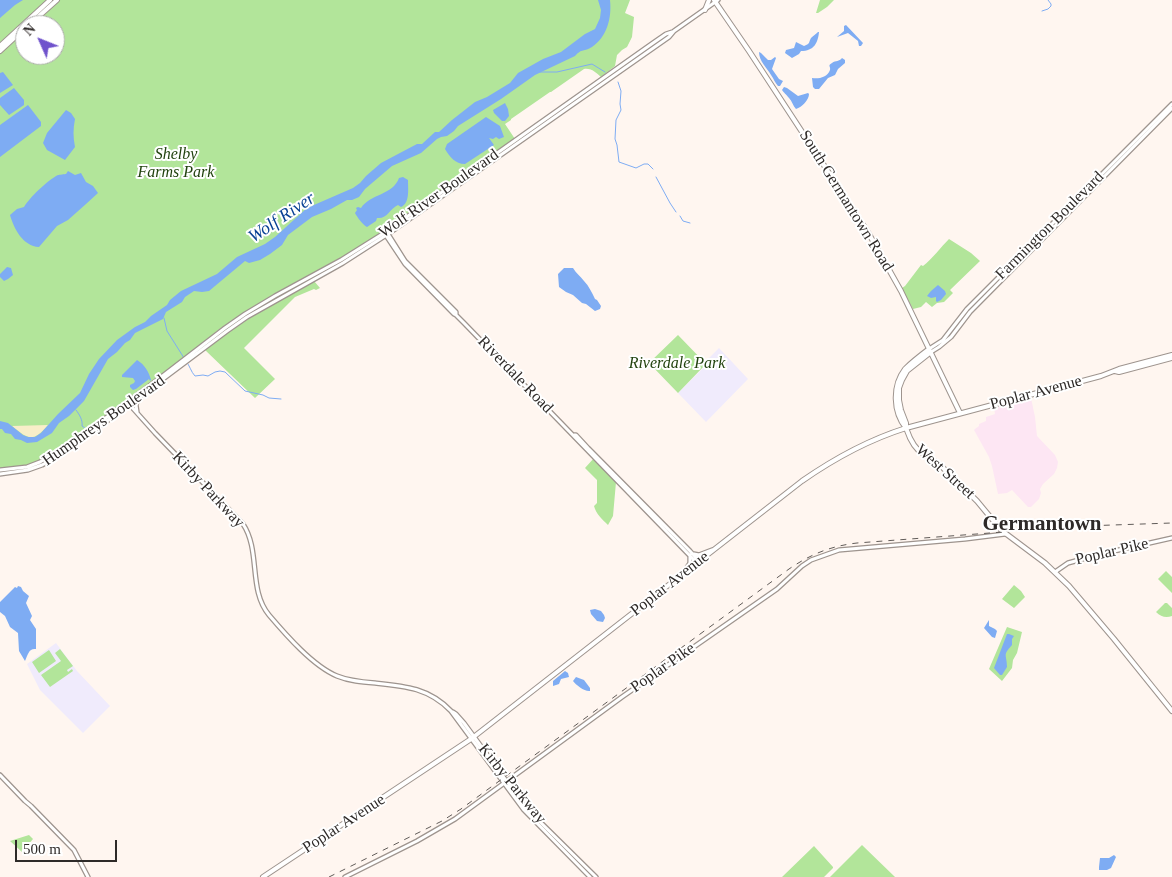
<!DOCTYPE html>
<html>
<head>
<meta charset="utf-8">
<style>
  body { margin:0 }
  #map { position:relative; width:1172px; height:877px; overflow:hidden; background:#fff6f0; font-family:"Times New Roman",serif }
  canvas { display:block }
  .north { position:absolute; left:15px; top:15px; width:50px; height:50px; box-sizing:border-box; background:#fff; border:1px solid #abaaa9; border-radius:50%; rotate:314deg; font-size:14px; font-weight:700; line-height:20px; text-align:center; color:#2e2a28 }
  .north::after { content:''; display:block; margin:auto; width:18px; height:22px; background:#7053cc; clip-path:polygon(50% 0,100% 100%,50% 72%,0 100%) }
  .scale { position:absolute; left:15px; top:840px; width:102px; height:22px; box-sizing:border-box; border:2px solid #2e2a28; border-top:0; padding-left:6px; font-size:15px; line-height:18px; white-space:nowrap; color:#2e2a28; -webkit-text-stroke:4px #fff; paint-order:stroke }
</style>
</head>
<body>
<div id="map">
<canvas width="1172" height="877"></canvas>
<div class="north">N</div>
<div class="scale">500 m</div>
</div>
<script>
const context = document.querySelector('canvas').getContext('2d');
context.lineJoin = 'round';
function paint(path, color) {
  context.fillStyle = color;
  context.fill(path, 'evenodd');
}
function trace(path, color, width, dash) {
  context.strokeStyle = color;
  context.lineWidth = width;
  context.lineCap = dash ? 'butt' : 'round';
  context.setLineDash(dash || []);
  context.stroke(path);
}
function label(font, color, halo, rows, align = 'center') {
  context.font = font + ' "Times New Roman",serif';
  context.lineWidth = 4;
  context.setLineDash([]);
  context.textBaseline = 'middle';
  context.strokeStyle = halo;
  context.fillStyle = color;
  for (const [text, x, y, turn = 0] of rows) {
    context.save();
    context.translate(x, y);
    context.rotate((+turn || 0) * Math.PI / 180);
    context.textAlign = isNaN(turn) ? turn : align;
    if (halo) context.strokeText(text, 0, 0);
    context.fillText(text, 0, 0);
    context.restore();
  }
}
paint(new Path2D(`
  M719,348L748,379L706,422L678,393L707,364L708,359Z
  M56,643L77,671L110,706L83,733L40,690L27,664Z`), '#f0ebfc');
paint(new Path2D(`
  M1031,398L1035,417L1037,436L1055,455L1058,462L1057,468L1054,474L1043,484L1040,489L1041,493L1039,499L1031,507H1028L1012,490L1007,493L998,494L992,466L989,457L974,430L975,429L979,426V424L986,421V417L995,414L994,408Z`), '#fde6f3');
paint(new Path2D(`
  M0,0H630L625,13L634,17L632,37L627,47L622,50L617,55L615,66L601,77C596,73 592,68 584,69L551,92H550L511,119V120L505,124L515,139L436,194L418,205L391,227L371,240L337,261L254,307L221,328L175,365L64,447L46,458L27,466L0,470ZM25,25H55V55H25Z
  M820,0H834L827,7L818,13H816Z
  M949,239L971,253L980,261L950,290L953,293L944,302L937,303L932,307L926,302L921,307L913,309L902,288L905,286L921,265L923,266C932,259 941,247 949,239Z
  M314,281L320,288L316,290L314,289L295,297L244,348L275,379L255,398L205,350C239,323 276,301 314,281Z
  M678,335L706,364L678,393L649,363Z
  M594,458L616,482L613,516L608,525C602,519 596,514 594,506L597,503V480L585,468Z
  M1166,571L1172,577V593L1158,579Z
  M1014,585L1021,591L1025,597L1014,608L1002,599Z
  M1165,603H1167L1172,608V616C1166,618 1161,617 1156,612Z
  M1007,627L1022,632L1017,653L1013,660L1012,668L1002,681L989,669Z
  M60,649L73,666L67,670L68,672L72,669L73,671L50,687L41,675L61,661L55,653Z
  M49,650L56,661L39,673L32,662Z
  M29,835L33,839L22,852L10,841Z
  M862,845L895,877H830Z
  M814,846L833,867V868L824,877H782Z`), '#b2e59a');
paint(new Path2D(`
  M48,425C33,443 28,439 12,426Z`), '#f8eec9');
paint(new Path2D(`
  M0,0H23L15,5L0,18Z
  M598,0H610C612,18 607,37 592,47C584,52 582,48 575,56L535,75L501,99L458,126L454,131L447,136L441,137L437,139L421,153L392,166L365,189L359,197L352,200H347L331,209L312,217L288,235L282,245L270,254L260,260L249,263L245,261L209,291L202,292L194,291L185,297L182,302L166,312L163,319L135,333L130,340L125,343L117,352L108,359L84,401L69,416L59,423L52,433L37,442L27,443L21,440L15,439L11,434L5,433L2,429H0V421L8,423L23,435L28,437H35L41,433L58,414L80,393L89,374L99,359L117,340L135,327L145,322L151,316L167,305L170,300L181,291L217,274L237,257L265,244L275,237L307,208L353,188L360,183L366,176L381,163L417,144H422L435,132H439L452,120L475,102L487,97L510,83L518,73L543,59L561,52L585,34L595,29L600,18L601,10Z
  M846,25L863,43L861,46H859L858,41L848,33L837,37L844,31V26Z
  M818,32H819C818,43 814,51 801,51L799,54L792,58L785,53L786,50L794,48L796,42L804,46C811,43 808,43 811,38C813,36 816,34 818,32Z
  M759,52L761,53L768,60H771L775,57L776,58L772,69L779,79L783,81L780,86H778C775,83 774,79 771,75C767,68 759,61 759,52Z
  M842,58L845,60V63L838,69L835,75L828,78L819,89H815L813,87L812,78C818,79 827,78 830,70C831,66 827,66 832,63C836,60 839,62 842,58Z
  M3,72L13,85L0,93V73Z
  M784,87L787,88L798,96L808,93L809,94C809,100 802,107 796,109C793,106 792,101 789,98C786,94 784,93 782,90Z
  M14,88L24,100V105L9,115L0,105V98Z
  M505,103L508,109L509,116L505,121H502L494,113L493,110Z
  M28,105L41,122V126L0,157V125Z
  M66,110L71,113L75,119C73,129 73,137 75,147L65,160L47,150L43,143L47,133Z
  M486,117L500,126L504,137L499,139L496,137L493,139L489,138L494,145L465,164C455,164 450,157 445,149L447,144Z
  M68,171L75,175L81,173L86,182L93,186L98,193L86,204L68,220L57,226L39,247C23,246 14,229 10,215L17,209L24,207C29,198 48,180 58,175C59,175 65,174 66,174Z
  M403,177L408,180C408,190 410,203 401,207L398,205C389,209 388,219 377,218L376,221L367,227C363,225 357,217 355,213L357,210L356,208L358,207L361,208C370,194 393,195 399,178Z
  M7,267L11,268L13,275L8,279L4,281L0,277V274Z
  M564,268H573C576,273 580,276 584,281C589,286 592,293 595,299L597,300L601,306L600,309L595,311L586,304L582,303L573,295L566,292L559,287L558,274Z
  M938,285L945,291L946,294L941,300L937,302L936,301V297L931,298L927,296L931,291Z
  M137,360C145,365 149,372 151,380L150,381L149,379L136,389L133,390L130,387V385L134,383L135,381L133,378L122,377V375Z
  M18,586L21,587L23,591L29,596L26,603L32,616L30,620L36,629V649C29,648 28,654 25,661L19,651L18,633L10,627L5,616L0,612V602L15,587L17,588Z
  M595,609L601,611L604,615L605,618L603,622L597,621L591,614L590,610Z
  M989,620V626L995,629L997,631L995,638L992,637L984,628Z
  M1007,634H1009L1014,636L1012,639V645C1002,656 1007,654 1007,667L1002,675H1000L994,668Z
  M565,671L568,673L569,677L561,679L559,684L553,686V681Z
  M576,677L584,680L590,688V691C585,692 576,685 573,681Z
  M1114,855L1116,857L1111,868L1107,870H1099V867L1100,858H1109Z`), '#7eacf3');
trace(new Path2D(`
  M1042,11L1048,9L1051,6V4L1048,0
  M540,72H557L592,64L605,72
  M618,82L621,91L620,104L621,110L616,120L615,139L617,145L619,162L636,168L644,164H648L653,169
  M656,177L670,203L676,212
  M680,216L683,221L690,223
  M164,318L167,331L184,358
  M186,361C190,366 191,372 195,376L203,375L208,376L215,372L220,371L225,372L245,391L263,395L269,398L281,399
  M76,410C79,414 83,420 82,426L85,428`), '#7eacf3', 1);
const secondary = new Path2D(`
  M385,234L405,264L454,314L456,315L464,323L697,563
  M388,234L405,261L456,312V315
  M929,349L943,340L967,309L1172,104
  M931,352L939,347L951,337L970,312L1172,108
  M129,404L155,433L243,524C261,551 248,590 269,615C286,635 313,666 337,676C349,681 362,682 375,683C405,686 429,688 451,711L524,810L590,877
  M137,412L136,405L138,399
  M574,435H576L588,448L690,551L699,561
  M0,470L27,467L40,462L65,448L160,378L225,328L245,314L275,296L341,260L384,233L653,43L666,34L672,32
  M0,474L28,470L42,465L55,458L107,421L227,331L247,317L343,263L388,234L669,37L674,31L718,0
  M694,554L699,555L712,550
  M684,572L690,563V555
  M1055,572L1068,563L1101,554L1172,538
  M453,712L456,714L464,723L526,808L596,877
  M0,775L25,801L31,806L74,850L88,877
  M345,877L417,841L455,819L622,697L777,589L802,566L811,560L839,550L965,539L1005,534`);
const primary = new Path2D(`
  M714,0L749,51L869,234L901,291L960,413
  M705,10L709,0
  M29,25L57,0
  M0,46L50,0
  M0,51L25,28
  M931,352L907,371L902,380L899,388V400L901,410L906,423V428L910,438L914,445L919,451L939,464L977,501L1001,530L1045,563L1069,586L1114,639L1172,711
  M1115,371L1119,372L1172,358
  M906,428C893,412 892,386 905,369C912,362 921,355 929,349
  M263,877L471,739L802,481C835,458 868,440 906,428L1101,376L1119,369L1172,355`);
trace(secondary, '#9e948e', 5.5);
trace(primary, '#9e948e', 6);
trace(secondary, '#fff', 3);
trace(primary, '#fff', 4);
trace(new Path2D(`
  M329,877L442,821L461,809L789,569C811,554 831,546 857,543L1083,526L1172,523`), '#605b58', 1, [6, 6]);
label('italic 16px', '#22430f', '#fff', [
  ["Shelby",176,155],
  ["Farms Park",176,173],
  ["Riverdale Park",677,364]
]);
label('16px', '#2e2a28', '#fff', [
  ["Wolf River Boulevard",439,194,-35],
  ["South Germantown Road",846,201,58],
  ["Farmington Boulevard",1050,226,-45],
  ["Riverdale Road",515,375,46],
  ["Poplar Avenue",1036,393,-15],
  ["Humphreys Boulevard",104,421,-35],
  ["West Street",945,472,42],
  ["Kirby Parkway",208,490,47],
  ["Poplar Pike",1112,552,-13],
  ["Poplar Avenue",670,584,-38],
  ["Poplar Pike",663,668,-35],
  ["Kirby Parkway",512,784,51],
  ["Poplar Avenue",344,824,-33]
]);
label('italic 18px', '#0a4294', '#fff', [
  ["Wolf River",282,218,-34]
]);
label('bold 21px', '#2e2a28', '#fff', [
  ["Germantown",1042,525]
]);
</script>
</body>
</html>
